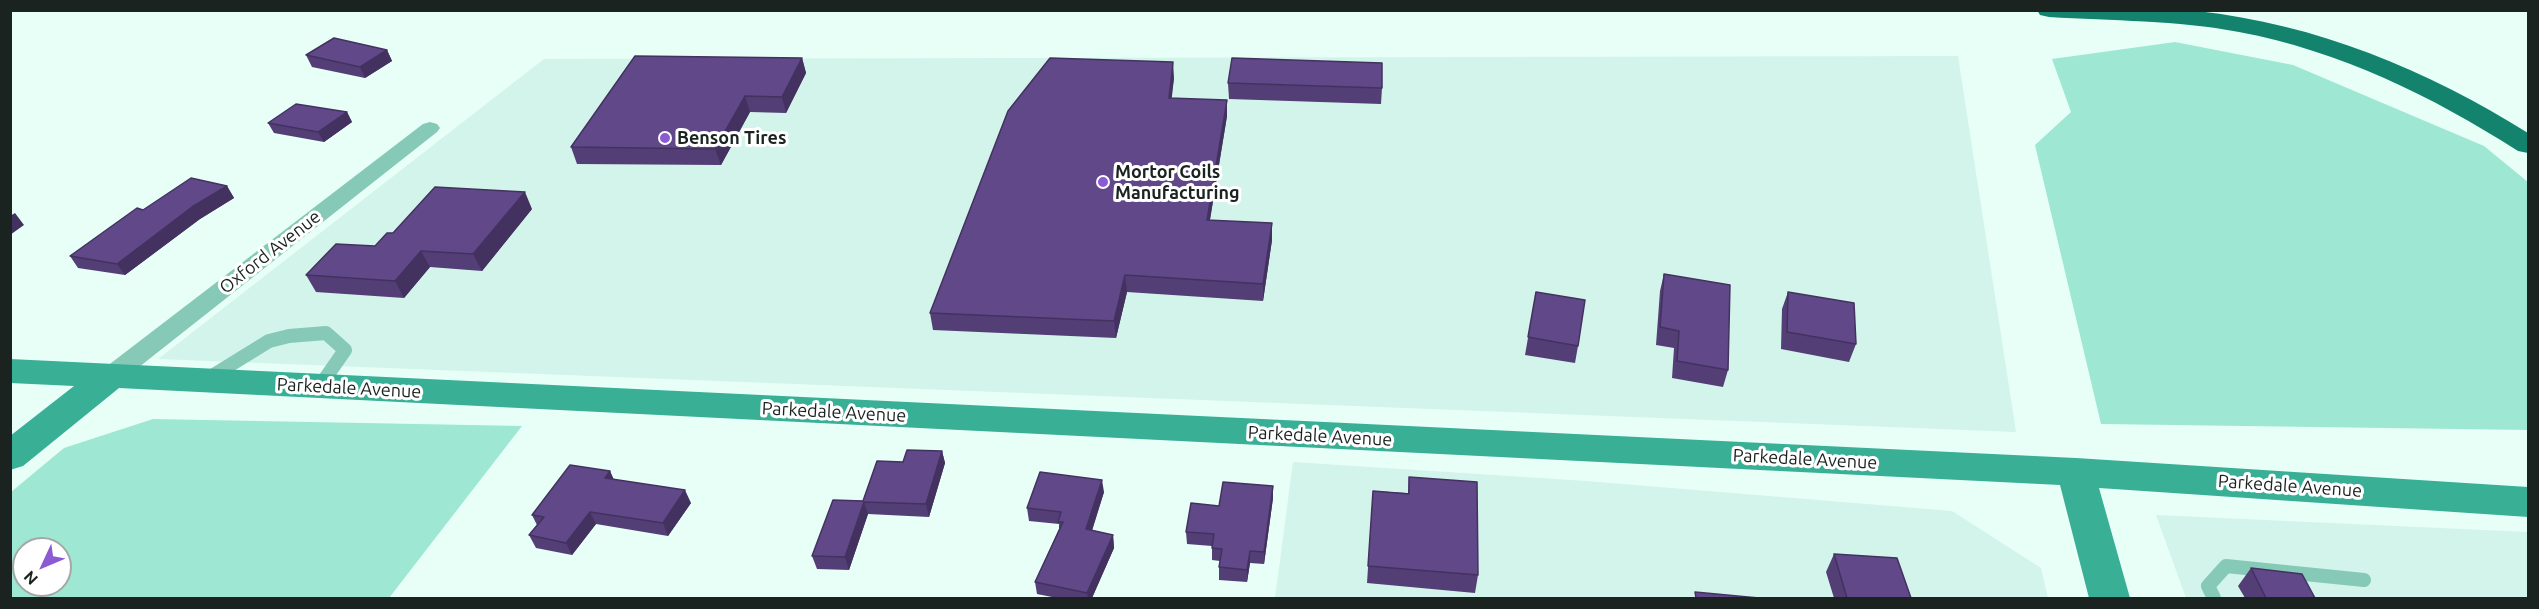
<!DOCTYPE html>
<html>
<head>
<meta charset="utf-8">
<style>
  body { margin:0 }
  #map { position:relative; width:2539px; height:609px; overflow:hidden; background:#e7fff7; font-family:Ubuntu,sans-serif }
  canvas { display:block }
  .frame { position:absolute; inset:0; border:12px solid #1a2320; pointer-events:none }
  .north { position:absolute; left:12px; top:537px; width:60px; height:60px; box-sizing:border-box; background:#fff; border:2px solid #a3a7a6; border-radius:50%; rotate:226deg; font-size:16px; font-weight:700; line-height:24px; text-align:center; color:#1a2320 }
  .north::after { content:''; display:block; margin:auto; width:21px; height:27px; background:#8c5bd4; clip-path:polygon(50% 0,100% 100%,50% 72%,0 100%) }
</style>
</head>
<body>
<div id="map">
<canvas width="2539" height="609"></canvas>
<div class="frame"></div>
<div class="north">N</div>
</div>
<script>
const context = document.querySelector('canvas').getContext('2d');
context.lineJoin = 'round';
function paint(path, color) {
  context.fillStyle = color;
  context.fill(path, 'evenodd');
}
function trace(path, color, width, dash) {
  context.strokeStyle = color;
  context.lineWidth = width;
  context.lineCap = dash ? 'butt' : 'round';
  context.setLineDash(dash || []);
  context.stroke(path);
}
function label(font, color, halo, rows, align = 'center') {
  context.font = font + ' Ubuntu,sans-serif';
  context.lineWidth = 6;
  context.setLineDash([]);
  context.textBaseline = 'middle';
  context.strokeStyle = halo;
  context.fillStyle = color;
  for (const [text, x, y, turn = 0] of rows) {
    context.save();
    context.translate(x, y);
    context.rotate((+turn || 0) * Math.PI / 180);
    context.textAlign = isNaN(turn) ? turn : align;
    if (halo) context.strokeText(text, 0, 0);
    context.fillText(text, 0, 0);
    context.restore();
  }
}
paint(new Path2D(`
  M1958,56L2016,432L158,359L544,59Z
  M1293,462L1586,481L1952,511L2041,568L2048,598H1275Z
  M2156,515L2528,532V598H2186Z`), '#d3f4ea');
paint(new Path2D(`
  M2175,42L2293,65L2484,146L2528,182V430L2101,424L2035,145L2071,112L2052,59Z
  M153,419L522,426L389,598H11V492L64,448ZM24,549H60V585H24Z`), '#9ee8d3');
trace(new Path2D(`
  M209,378L269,341L289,336L326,333L345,350L320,386
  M2214,598L2208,586L2226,566L2364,580`), '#85c9b6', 14);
paint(new Path2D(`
  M430,122L437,124L440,128L437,132L120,382L111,385L102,382L98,376L102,370L423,124Z`), '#85c9b6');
paint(new Path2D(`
  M10,359L2076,458L2528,487V517L2099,488L2130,598H2089L2060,485L119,388L23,466L10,470V436L74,386L10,383Z`), '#39b096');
paint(new Path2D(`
  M2037,10C2072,10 2107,10 2142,10C2160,10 2179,9 2197,11C2316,24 2428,70 2528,133V153L2518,151C2432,96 2340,51 2239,32C2177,20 2112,21 2049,17L2040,15Z`), '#13836d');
paint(new Path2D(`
  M387,50L392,61L365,78L312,67L306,55Z
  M802,58L806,73L786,113L750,112L721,165L577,164L571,147Z
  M1174,78L1171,98L1227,116L1210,220L1272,240L1263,301L1127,292L1116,338L933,330L930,313Z
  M1228,83L1382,88L1381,104L1229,99Z
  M347,112L352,122L324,142L274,133L268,123Z
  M227,186L234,198L200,219L125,275L78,268L70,256Z
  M532,209L482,271L430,267L404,298L316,292L306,275L375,246Z
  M1664,274L1728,370L1723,387L1672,378L1674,348L1656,345L1660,291Z
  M1536,292L1578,346L1575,363L1525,355Z
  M1788,292L1856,344L1849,362L1781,349L1782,309Z
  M942,451L945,463L929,517L868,514L849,570L817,569L812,556L863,501L903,462Z
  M610,471L613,479L691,503L668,536L596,524L572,555L536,548L529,535L537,525L532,515Z
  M1409,477L1478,575L1475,593L1367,583L1373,491L1408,493Z
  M1273,486V498L1264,564L1250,563L1247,582L1219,580V567L1220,561L1212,560V546L1187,544L1186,532L1219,506Z
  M1104,492L1092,531L1113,535L1114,548L1092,598H1057L1037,594L1035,582L1059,529V524L1029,521L1027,508Z
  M1834,554L1911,598H1834L1826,572Z
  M2251,568L2315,598H2245L2238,586Z`), '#533e76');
paint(new Path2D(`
  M387,50L392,61L365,78L360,67Z
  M802,58L806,73L786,113L782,97Z
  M1173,62L1174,78L1170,114L1169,98Z
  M745,96L750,112L721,165L715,149Z
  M1227,100V116L1207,237V220Z
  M347,112L352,122L324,142L318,132Z
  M227,186L234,198L200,219L125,275L117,264L192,207Z
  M525,192L532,209L482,271L473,254Z
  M15,213L24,225L10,235V216Z
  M1272,223V240L1263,301V284Z
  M421,251L430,267L404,298L395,281Z
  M1125,275L1127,292L1116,338L1114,321Z
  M942,451L945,463L929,517L926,504Z
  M610,471L616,484L605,478Z
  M1102,480L1104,492L1088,542L1086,529Z
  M1273,486V498L1264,564V552Z
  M685,490L691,503L668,536L663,523Z
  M864,502L868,514L849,570L845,557Z
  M590,512L596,524L572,555L566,543Z
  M1113,535L1114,548L1092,598H1088L1087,593Z
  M1250,551V563L1247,582V570Z`), '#433260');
const building = new Path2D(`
  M334,38L387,50L360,67L306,55Z
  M635,56L802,58L782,97L745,96L715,149L571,147Z
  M1050,58L1173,62L1169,98L1227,100L1207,220L1272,223L1263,284L1125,275L1114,321L930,313L1008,111Z
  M1232,58L1382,63V88L1228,83Z
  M296,104L347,112L318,132L268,123Z
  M191,178L227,186L192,207L117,264L70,256L137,208L143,210Z
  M435,187L525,192L473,254L421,251L395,281L306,275L336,244L375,246L387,233H393Z
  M1664,274L1730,285L1728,370L1677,361L1679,331L1660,327Z
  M1536,292L1585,300L1578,346L1528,337Z
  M1788,292L1854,303L1856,344L1787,332Z
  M907,450L942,451L926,504L864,502L845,557L812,556L833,500L863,501L877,461L903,462Z
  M570,465L610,471L605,478L685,490L663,523L590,512L566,543L529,535L544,517L532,515Z
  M1040,472L1102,480L1086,529L1113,535L1087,593L1035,582L1063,522H1058L1061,512L1027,508Z
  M1409,477L1477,482L1478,575L1368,566L1373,491L1409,494Z
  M1223,482L1273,486L1264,552L1250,551L1247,570L1219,567L1222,549L1212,548L1214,534L1186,532L1191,503L1219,506Z
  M1834,554L1897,558L1911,598H1847Z
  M2251,568L2302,574L2315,598H2266Z
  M1695,592L1759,598H1696Z`);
paint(building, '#604889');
trace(building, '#433260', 1.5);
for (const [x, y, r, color] of [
  [665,138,6,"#8c5bd4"],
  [1103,182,6,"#8c5bd4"]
]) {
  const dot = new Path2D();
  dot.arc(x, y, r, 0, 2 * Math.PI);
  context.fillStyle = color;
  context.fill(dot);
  trace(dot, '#fff', 2);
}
label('bold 18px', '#1a2320', '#fff', [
  ["Benson Tires",677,138],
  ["Mortor Coils",1115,172],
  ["Manufacturing",1115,193]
], 'left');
label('18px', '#1a2320', '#fff', [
  ["Oxford Avenue",270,252,-38],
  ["Parkedale Avenue",349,388,3],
  ["Parkedale Avenue",834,412,3],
  ["Parkedale Avenue",1320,436,3],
  ["Parkedale Avenue",1805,459,3],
  ["Parkedale Avenue",2290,486,4]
]);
</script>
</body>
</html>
